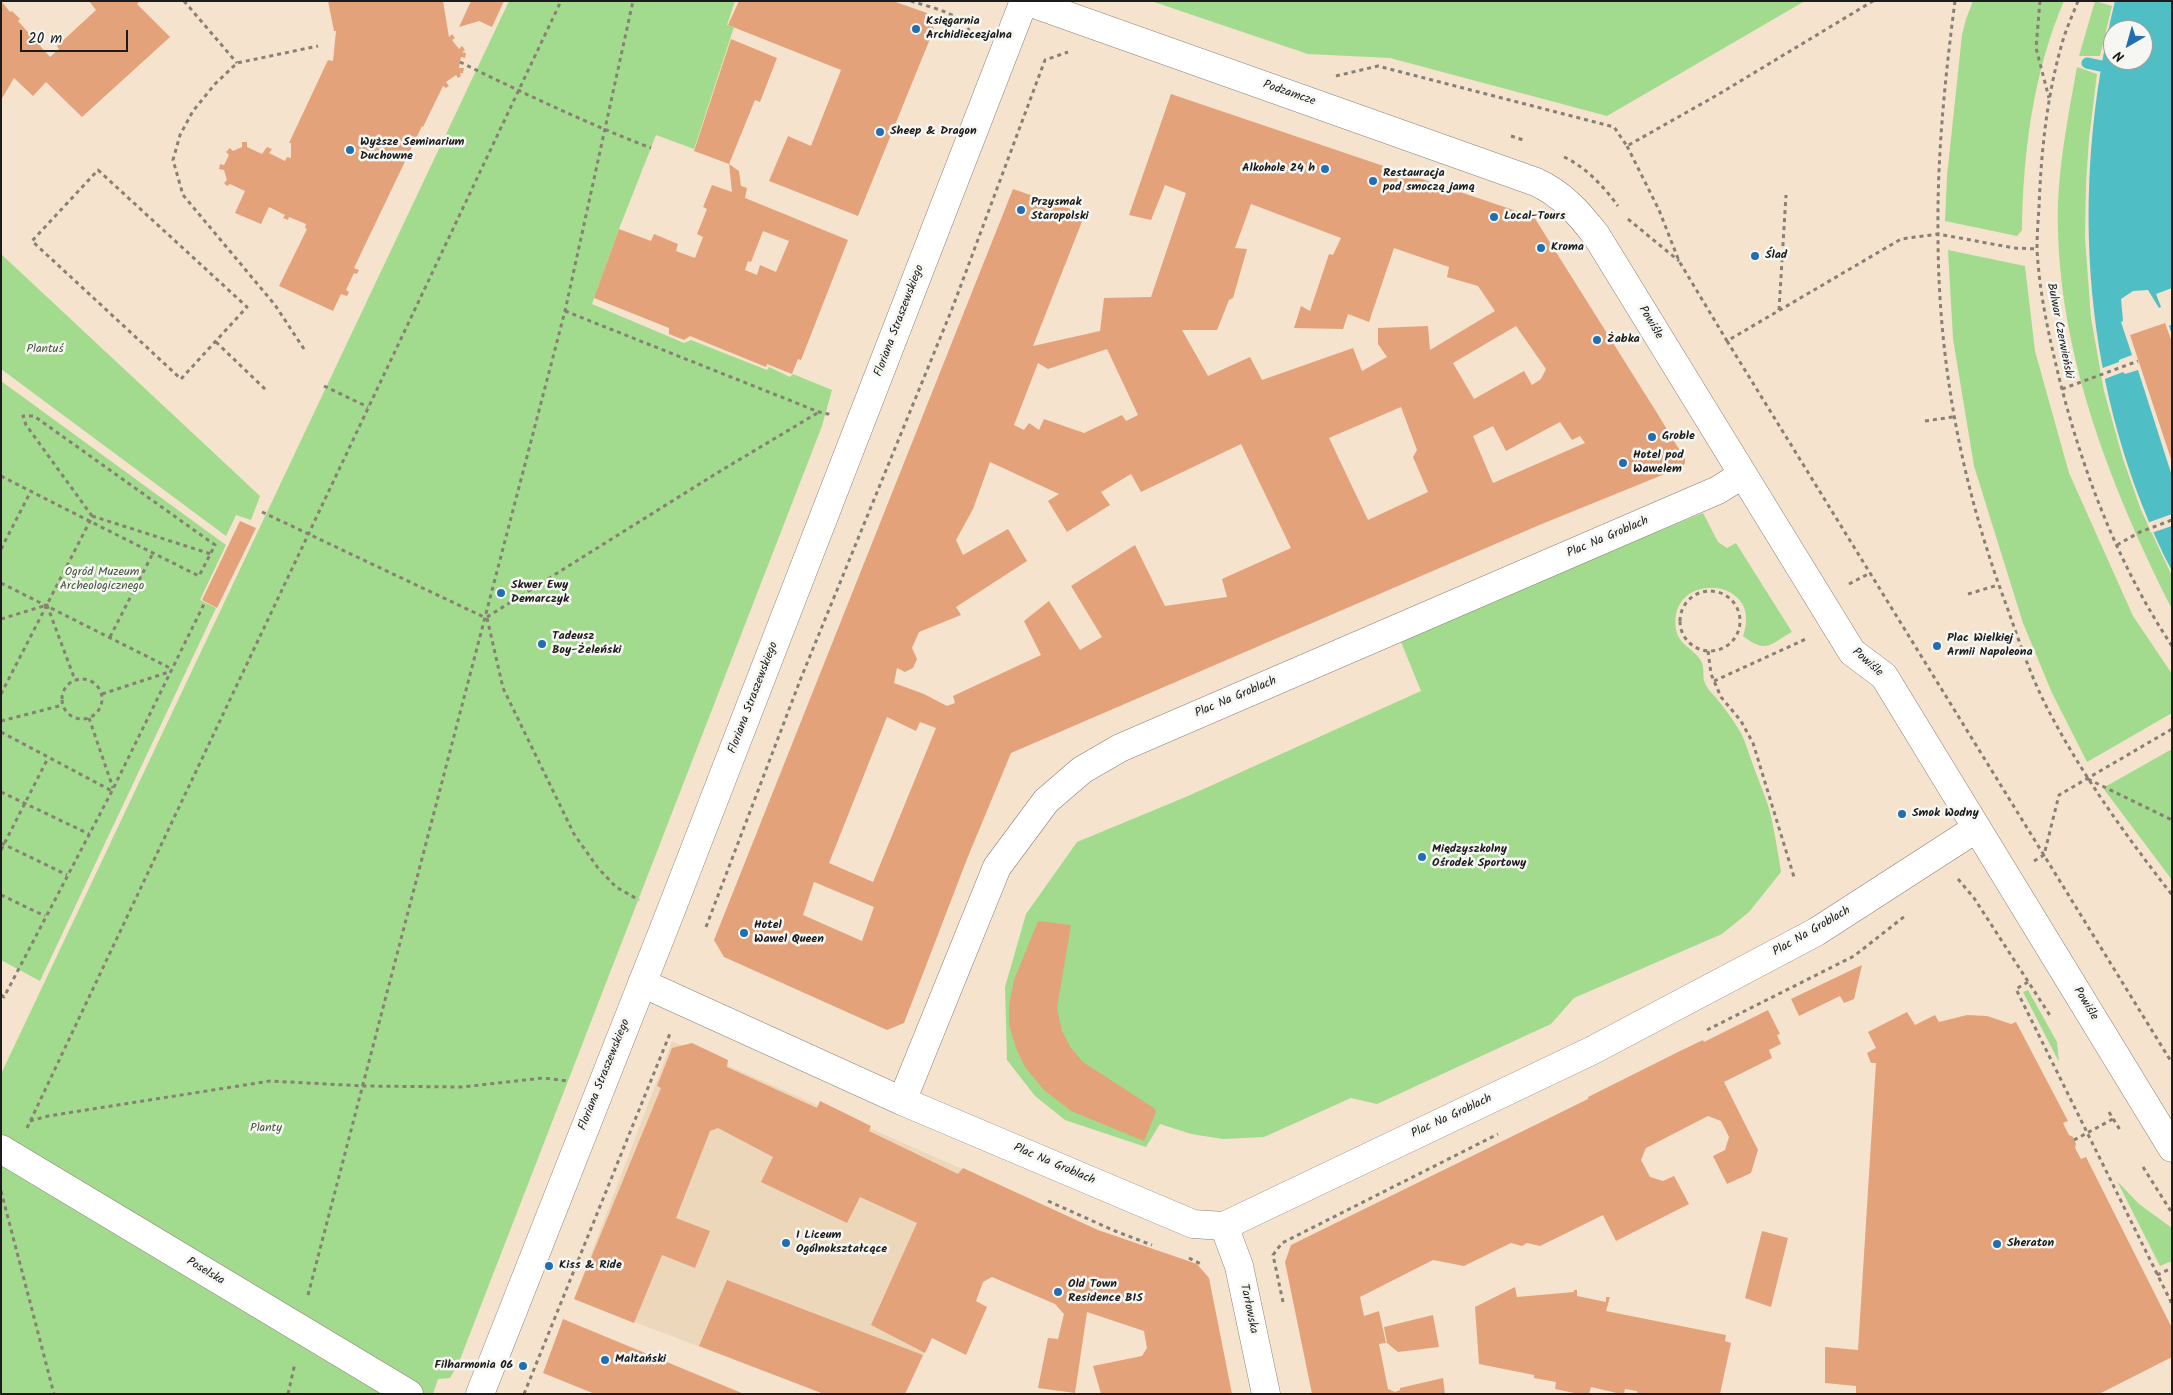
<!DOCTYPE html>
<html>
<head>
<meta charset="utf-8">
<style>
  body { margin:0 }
  #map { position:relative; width:2173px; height:1395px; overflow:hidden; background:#f5e3ce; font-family:Kalam,sans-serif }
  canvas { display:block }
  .frame { position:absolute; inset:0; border:2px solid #1c1c1c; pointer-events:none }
  .north { position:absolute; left:2103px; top:20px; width:50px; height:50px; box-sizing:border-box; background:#f6f6f2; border:1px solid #9f9f9c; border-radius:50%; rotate:218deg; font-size:14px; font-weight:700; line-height:20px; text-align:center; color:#1c1c1c }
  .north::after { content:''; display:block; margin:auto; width:18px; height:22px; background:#1f6fb2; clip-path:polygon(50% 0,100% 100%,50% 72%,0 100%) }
  .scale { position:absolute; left:20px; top:30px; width:108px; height:22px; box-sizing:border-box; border:2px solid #1c1c1c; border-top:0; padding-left:6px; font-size:15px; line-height:18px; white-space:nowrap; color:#1c1c1c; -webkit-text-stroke:4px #f6f6f2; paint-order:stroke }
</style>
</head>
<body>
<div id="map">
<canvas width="2173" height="1395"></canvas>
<div class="frame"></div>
<div class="north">N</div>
<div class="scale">20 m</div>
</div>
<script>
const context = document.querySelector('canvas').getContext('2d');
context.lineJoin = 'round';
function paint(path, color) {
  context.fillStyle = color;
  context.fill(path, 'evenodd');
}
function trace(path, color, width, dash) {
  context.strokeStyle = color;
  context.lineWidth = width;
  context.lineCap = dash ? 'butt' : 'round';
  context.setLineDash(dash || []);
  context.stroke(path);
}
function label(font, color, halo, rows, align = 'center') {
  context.font = font + ' Kalam,sans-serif';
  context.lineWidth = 5;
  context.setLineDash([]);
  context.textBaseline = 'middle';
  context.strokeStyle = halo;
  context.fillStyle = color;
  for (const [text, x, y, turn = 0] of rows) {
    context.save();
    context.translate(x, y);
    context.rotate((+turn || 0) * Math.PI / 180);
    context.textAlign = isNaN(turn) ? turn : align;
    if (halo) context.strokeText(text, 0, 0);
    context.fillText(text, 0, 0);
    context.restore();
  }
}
paint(new Path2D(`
  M672,1041L1003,1187L905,1394H824L574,1299Z`), '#edd7bb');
paint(new Path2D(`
  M509,1H735L727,25L734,27L694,149L656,135L619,229L592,304L684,343L691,340L767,370L769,367L790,377L793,374L832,390L822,426L459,1362L450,1378L438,1379L433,1394H1V1074Z
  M1151,1H1805L1607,116L1390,58L1308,54Z
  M1973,1H2064C2033,73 2023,153 2022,230L2017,236L1945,221L1947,176L1962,35L1966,19Z
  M2095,1L2112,6L2100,56H2079Z
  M2077,67L2097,74L2089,139L2086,184L2085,238L2091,318L2104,391L2123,459L2141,510L2172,576V609C2109,484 2054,344 2058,202C2060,156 2069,112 2077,67Z
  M1948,250L2025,266L2035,351L2069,473L2133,616L2172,674V713L2087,762L2052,693L2023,623L1974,466L1953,339Z
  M1,254L260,496L251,520L236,515L226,536L1,369Z
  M1,381L226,545L200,600L216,608L40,981L1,960Z
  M1703,513L1718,542L1727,548L1736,543L1792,632C1768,645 1767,654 1743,636C1765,576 1667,570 1676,629C1678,645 1695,649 1701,661C1705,667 1702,677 1705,683C1707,689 1713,694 1717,699C1725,709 1734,721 1741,733C1746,743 1749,755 1753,765C1759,782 1767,799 1771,816C1775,834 1778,853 1781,872L1749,912L1722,934L1574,998L1551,1024L1377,1104L1351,1098L1264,1137L1223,1139L1191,1134L1160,1124L1146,1147L1065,1120L1035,1096L1007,1060L1005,987L1026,914L1077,842L1188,796L1421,691L1399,637Z
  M2172,749V880L2103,788Z
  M2028,990L2057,1042L2059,1062L2023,992Z
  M2117,1181L2139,1204L2172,1228V1261L2160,1266Z`), '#a2db8d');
paint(new Path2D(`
  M2115,1H2172V571C2082,395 2068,192 2115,1ZM2113,30H2143V60H2113Z`), '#50bfc5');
paint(new Path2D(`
  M2172,288V324L2169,326L2172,335V476L2138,370L2125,374L2123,372L2102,380L2100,369L2119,362V360L2132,355L2121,322L2123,321L2121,299L2133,291L2148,290L2159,308L2161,307L2156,294Z
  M2172,514V526L2151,533L2147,523Z`), '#f5e3ce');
trace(new Path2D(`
  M2087,63L2101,66`), '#50bfc5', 11);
paint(new Path2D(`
  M1,1L10,12L12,11L20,19L18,21L50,57L59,49L57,46L96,10L89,1H140L137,4L170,37L82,117L46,82L33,96L14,78L1,100Z
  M328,1H443L449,37L452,34L455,38L452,40L459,49L462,46L465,50L462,52L466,53L465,58L461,57L459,68H464L463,73H460L461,76L458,78L456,75L446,82L449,86L446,88L443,86L423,127L422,126L354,268L359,270L357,274L354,273L346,290L349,292L347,296L341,294L333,311L279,286L307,229L305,228L306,224L289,217L288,220L283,218L285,215L269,207L261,224L235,213L245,191L230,184L227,186L224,183L227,180L224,170L219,169L220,164L224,165L229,155L226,152L230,148L233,151L242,147V142H247V147L262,154L267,147L272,149L269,153L285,161L287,157L291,158V143H289L328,60L333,61L336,31H334Z
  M471,1H504L492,27L479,21L459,27Z
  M739,1H893L927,13L934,29L858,216L769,181L788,136L811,146L841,70L728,25Z
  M731,39L777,58L760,102L755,100L729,164L694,151Z
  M1171,94L1534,217L1657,413L1685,459V463L1682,467L1537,526L1011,753L967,859L904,1023L887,1030L724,957L714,940L1013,189L1085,214L1033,346L1100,331L1104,298L1151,297L1186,193L1165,185L1151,220L1129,215ZM1251,204L1341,238L1333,255L1329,254L1310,311L1301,306L1294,328L1343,329L1348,314L1369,322L1394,248L1449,267L1447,277L1478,286L1495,311L1430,350L1428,326L1378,328V344L1387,357L1362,371L1353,348L1262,380L1250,357L1208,376L1182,330H1217L1229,300L1233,298L1247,249L1235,248ZM1516,326L1546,369L1541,379L1532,385L1524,371L1474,399L1453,363ZM1107,349L1138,415L1126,421L1122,415L1084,433L1044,419L1039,430L1029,423L1024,430L1014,425L1038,363L1048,369ZM1401,407L1417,450L1413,457L1428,492L1368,520L1329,438ZM1560,422L1572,440L1580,436L1585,443L1493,483L1473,436L1493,426L1506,451ZM1241,444L1291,548L1222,579L1227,597L1165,606L1135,545L1071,586L1102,637L1080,650L1049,601L1024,621L1041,655L953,696L955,703L947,706L924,694L894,683L897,668L905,672L913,668L917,659L912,648L919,632L961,615L956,607L1027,561L1008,529L963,555L956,540L973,509L990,462L1059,494L1048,501L1067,532L1110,505L1101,492L1131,474L1141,492ZM887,717L916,731L920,722L936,728L873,882L829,863ZM814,882L874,907L862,941L803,915Z
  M729,164L739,171L741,186L747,188L745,198L848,240L801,360L798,359L792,374L767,364L766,367L690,336L684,340L669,334V328L594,298L619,229L651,241L654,234L678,244L676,251L695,258L703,237L697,234L707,209L703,207L712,185L732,192ZM763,231L789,241L776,272L760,265L757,275L745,270L748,261L751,262Z
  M2165,323L2172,342L2171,459L2130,335Z
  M240,521L256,528L217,608L202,600Z
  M1038,921L1071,925L1057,1008L1062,1031L1071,1048L1083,1062L1154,1108L1156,1112L1144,1141L1071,1111L1044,1090L1025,1067L1016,1048L1009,1025V1005L1014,980Z
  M1862,965L1854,999L1844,1003L1840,996L1799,1016L1791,999Z
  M1768,1010L1780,1034L1777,1035L1781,1044L1769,1050L1772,1058L1724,1082L1758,1150L1751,1173L1727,1184L1713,1156L1725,1150L1729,1137L1721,1121L1708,1116L1646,1148L1641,1160L1650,1177L1663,1181L1674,1176L1689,1204L1616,1241L1603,1215L1540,1246L1527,1243L1522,1246L1511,1243L1464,1266L1433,1260L1360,1297L1364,1316L1379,1311L1386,1343L1379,1344L1388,1389L1395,1392L1400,1390V1388L1443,1378L1445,1394H1312L1285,1262L1291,1245L1588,1099V1097L1678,1052L1703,1040L1704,1042Z
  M1907,1012L1915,1025L1935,1015L1939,1022L1967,1015L1987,1016L2011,1024L2016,1022L2068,1121L2063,1123L2069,1135L2073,1137L2076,1144L2075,1148L2081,1159L2086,1157L2172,1328V1357L2099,1394H1856V1386L1825,1383V1347L1858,1350L1876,1063H1871L1867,1053L1876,1048L1868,1032Z
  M692,1043L728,1060L727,1067L817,1108L820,1101L871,1126L869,1131L958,1174L963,1168L1098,1230L1197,1264L1209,1278L1232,1394H1101L1093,1366L1142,1356L1147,1348L1144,1331L1087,1312L1075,1393L1038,1388L1048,1338L1058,1339L1064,1314L1055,1304L992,1277L983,1282L976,1301L987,1307L966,1355L932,1338L925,1353L871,1325L917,1223L860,1197L847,1223L761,1182L773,1157L718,1128L710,1131L676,1218L710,1231L695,1268L662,1255L634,1323L574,1299L661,1088L657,1086L672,1048Z
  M1762,1231L1788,1238L1771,1307L1745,1298Z
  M727,1280L923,1355L905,1394H824L699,1346Z
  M1515,1287L1517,1297L1574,1292V1290H1577V1296L1606,1302V1297H1610L1606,1311L1726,1335L1725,1341L1731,1343L1720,1394H1638L1637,1391L1625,1389L1624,1394H1621L1591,1387L1589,1394H1579L1555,1389L1556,1382L1534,1378V1375L1479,1364L1475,1307Z
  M1433,1315L1439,1347L1398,1352L1387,1343L1384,1327Z
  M563,1319L744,1394H595L543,1373Z`), '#e4a27b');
const minor = new Path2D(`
  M1026,1L1536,182C1562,194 1578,212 1596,235L1852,652L1884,676L2172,1148
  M642,983L902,1101L1193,1224L1224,1226L1591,1051L1816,932L1977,828
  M902,1101L997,867L1046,801L1082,770L1120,748L1718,490L1742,475
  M1,1149L409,1394
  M1224,1226L1239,1266L1266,1394
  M480,1394L670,913L1024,1`);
trace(minor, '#888075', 29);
trace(new Path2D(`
  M184,1L237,63
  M911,1C934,9 968,13 972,40
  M1955,1C1945,78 1937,156 1938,234C1938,362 1962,488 2007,607C2020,644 2033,683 2052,717C2086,781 2128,838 2172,895
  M2040,1L2036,48L2049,98
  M2078,1C2073,14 2067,27 2063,40C2047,94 2041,152 2039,208C2038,221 2037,235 2037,249C2039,288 2047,327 2056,365C2079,462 2116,562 2172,646
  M460,62C523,93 586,123 651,148
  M1336,76L1378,66L1614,127L1627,146L1719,94L1873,1
  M1511,136L1526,141
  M1627,146L1659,210L1679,261L1727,341L1901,239L1938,234L2014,248L2037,249
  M1564,157C1586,167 1604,187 1618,206
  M98,170L247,307L181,379L32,241Z
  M1628,219L1679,261
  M1779,310L1786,195
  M565,311L819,412L828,414V412
  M1727,341L2172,1063
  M216,342L266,390
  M304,349L275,305L183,195L173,160L180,135L193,111L215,84L237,63L318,46
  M324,386L368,407
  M2062,389L2138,361
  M1925,421L1953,417
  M1,476C67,510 133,543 199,576L215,545L34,416H23L26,425L92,516L90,521L1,694
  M262,512L486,618
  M92,516L211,554
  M2117,545L2140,532L2172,520
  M1,549L31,491
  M1,583L172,669
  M1849,584L1870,573
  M1680 621a30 30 0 1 1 60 0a30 30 0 1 1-60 0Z
  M1968,594L1998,585
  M487,617L717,473L819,412
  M487,618L503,688L574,834L598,868L616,887L639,900
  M1,619L47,605L75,680
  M110,637L153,553
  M1708,651L1711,674L1721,697L1741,721L1753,743L1794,877
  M62 699a20 20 0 1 1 40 0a20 20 0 1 1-40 0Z
  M1714,681L1806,639
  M102,694L169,672
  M89,718L113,788
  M1,721L63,705
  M1,732L112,791
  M2088,779L2172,820
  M1,792L89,834
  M1,843L67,875
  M1,850L48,758
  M2034,861L2044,855L2059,795L2172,729
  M1958,879L1974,898L2051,1017
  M1,895L45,916
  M706,927L801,678L952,309L1045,60L1068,52
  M2028,982L2016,989L2172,1304
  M1,995L4,997L112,791L204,604
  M1707,1030L1854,956L1905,916
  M2109,1112L2120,1130
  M30,1121L48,1116L270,1081L364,1086L462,1087L543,1078L567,1081
  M27,1128L561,1
  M2074,1140L2113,1119
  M2143,1167L2172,1213
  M1,1191L54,1394
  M1048,1201L1115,1231L1152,1245
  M1189,1258L1203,1265
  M2157,1275L2172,1268
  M308,1295L565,311L633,1
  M1283,1302L1273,1255L1282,1243L1498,1134
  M288,1394L295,1363
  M524,1394L671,1031`), '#888075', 3, [4, 4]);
trace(minor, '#fff', 28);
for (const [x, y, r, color] of [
  [916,29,5,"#1f6fb2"],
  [880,132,5,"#1f6fb2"],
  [350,150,5,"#1f6fb2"],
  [1325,169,5,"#1f6fb2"],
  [1373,181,5,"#1f6fb2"],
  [1021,210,5,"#1f6fb2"],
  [1494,217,5,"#1f6fb2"],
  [1541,248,5,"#1f6fb2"],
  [1755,256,5,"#1f6fb2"],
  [1597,340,5,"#1f6fb2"],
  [1652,437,5,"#1f6fb2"],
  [1623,463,5,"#1f6fb2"],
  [501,593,5,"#1f6fb2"],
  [542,644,5,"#1f6fb2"],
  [1937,646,5,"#1f6fb2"],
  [1902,814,5,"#1f6fb2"],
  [1422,857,5,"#1f6fb2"],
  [744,933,5,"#1f6fb2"],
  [786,1243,5,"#1f6fb2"],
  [1997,1244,5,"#1f6fb2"],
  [549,1266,5,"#1f6fb2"],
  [1058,1292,5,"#1f6fb2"],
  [605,1360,5,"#1f6fb2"],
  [523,1366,5,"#1f6fb2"]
]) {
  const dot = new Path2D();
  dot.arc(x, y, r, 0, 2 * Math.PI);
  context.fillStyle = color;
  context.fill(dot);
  trace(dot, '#f6f6f2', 2);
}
label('bold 12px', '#1c1c1c', '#f6f6f2', [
  ["Księgarnia",926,22],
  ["Archidiecezjalna",926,36],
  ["Sheep & Dragon",890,132],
  ["Wyższe Seminarium",360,143],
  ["Duchowne",360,157],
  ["Alkohole 24 h",1315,169,"right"],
  ["Restauracja",1383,174],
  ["pod smoczą jamą",1383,188],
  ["Przysmak",1031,203],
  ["Staropolski",1031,217],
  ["Local-Tours",1504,217],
  ["Kroma",1551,248],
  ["Ślad",1765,256],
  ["Żabka",1607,340],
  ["Groble",1662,437],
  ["Hotel pod",1633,456],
  ["Wawelem",1633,470],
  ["Skwer Ewy",511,586],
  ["Demarczyk",511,600],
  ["Tadeusz",552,637],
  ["Boy-Żeleński",552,651],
  ["Plac Wielkiej",1947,639],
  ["Armii Napoleona",1947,653],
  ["Smok Wodny",1912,814],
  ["Międzyszkolny",1432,850],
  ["Ośrodek Sportowy",1432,864],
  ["Hotel",754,926],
  ["Wawel Queen",754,940],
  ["I Liceum",796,1236],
  ["Ogólnokształcące",796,1250],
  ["Sheraton",2007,1244],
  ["Kiss & Ride",559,1266],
  ["Old Town",1068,1285],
  ["Residence BIS",1068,1299],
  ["Maltański",615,1360],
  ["Filharmonia 06",513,1366,"right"]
], 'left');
label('12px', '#1c1c1c', '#f6f6f2', [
  ["Podzamcze",1289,94,19],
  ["Floriana Straszewskiego",900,321,-69],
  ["Powiśle",1650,323,59],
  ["Bulwar Czerwieński",2059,331,79],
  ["Plac Na Groblach",1608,538,-23],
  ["Powiśle",1867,663,41],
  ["Floriana Straszewskiego",754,698,-69],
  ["Plac Na Groblach",1236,698,-23],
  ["Plac Na Groblach",1812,932,-30],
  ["Powiśle",2085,1004,58],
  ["Floriana Straszewskiego",605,1075,-68],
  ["Plac Na Groblach",1452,1117,-25],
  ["Plac Na Groblach",1054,1165,23],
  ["Poselska",205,1272,31],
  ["Tarłowska",1248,1309,78]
]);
label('12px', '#44553e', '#f6f6f2', [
  ["Plantuś",45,350],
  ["Ogród Muzeum",102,573],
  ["Archeologicznego",102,587],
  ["Planty",266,1129]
]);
</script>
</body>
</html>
